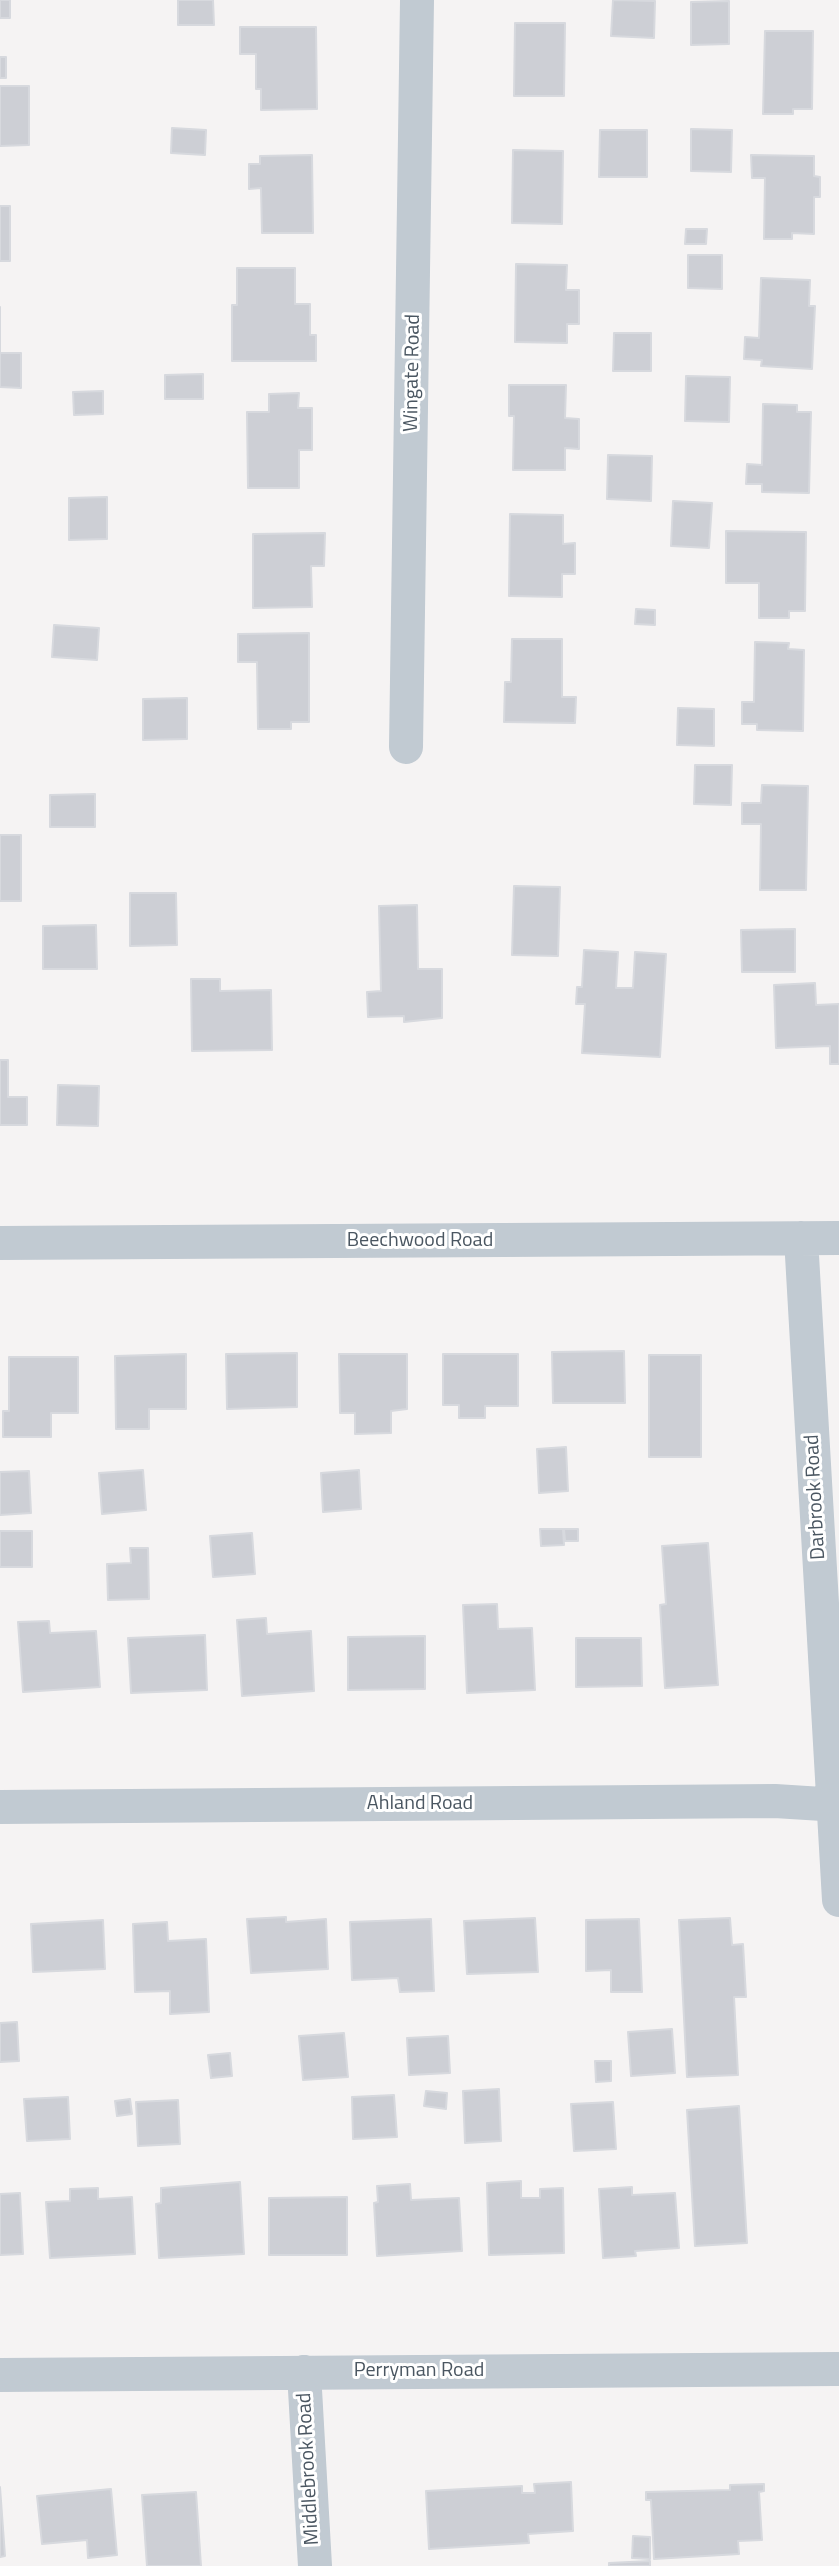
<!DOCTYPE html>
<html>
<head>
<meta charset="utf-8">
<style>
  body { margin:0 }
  canvas { display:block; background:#f5f3f3 }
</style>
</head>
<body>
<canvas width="839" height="2566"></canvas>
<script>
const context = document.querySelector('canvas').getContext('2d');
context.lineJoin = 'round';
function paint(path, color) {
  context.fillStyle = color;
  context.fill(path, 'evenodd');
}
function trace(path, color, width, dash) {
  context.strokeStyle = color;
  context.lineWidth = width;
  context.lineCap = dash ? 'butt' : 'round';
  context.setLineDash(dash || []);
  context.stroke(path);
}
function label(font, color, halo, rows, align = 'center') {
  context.font = font + ' "Titillium Web",sans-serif';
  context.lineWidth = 6;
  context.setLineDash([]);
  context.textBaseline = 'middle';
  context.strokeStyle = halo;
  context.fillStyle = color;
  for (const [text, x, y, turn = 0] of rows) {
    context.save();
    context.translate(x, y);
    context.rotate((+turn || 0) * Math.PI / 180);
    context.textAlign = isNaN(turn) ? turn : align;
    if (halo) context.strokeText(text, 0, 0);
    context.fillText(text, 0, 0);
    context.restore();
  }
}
const building = new Path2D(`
  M0,0H10V18H0Z
  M178,0H213L214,25H178Z
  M613,0L655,1L654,38L611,36Z
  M729,1V44L691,45V2Z
  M515,23H565L564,96H514Z
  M240,27H316L317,109L261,110V89H256V54H240Z
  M765,31H813L812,109H793V114H763Z
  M0,57H6V78H0Z
  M0,86H29V145L0,146Z
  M172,128L206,130L205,155L171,153Z
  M691,129L732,130L731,172L691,171Z
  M600,130H647V177H599Z
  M513,150L563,151L562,224L512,223Z
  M312,155L313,233H262L261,188L249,189V164H260V156Z
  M751,155L814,156V176L820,177V197H814V234L792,233V239H764L765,178H752Z
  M0,206H10V261H0Z
  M686,229H707L706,244H685Z
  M688,255H722V289L688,288Z
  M516,264L567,265L566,290H579V324H567V343L515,342Z
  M237,268H295V304H310V335H316V361H232V305H237Z
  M761,278L810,280L809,306H815L812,369L761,366L762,360L744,359L745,337L759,338Z
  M0,307V353H21V388L0,387Z
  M614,333H651V371H613Z
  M203,374V399H165V375Z
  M686,376L730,377L729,422L685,421Z
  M509,385H566L565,418L579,419V449L565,448V470H513L514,416H509Z
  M103,391V414L74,415L73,392Z
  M299,393L298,408H312V450H299V488H248L247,412H269V394Z
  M763,404L797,405V412H811L809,493L762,492V484H746L747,464L762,465Z
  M608,455L652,456L651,501L607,499Z
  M107,497V539L69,540V498Z
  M673,501L712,503L709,548L671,546Z
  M510,514L563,515V544L575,543V574H562V597L509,596Z
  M726,531L806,532L805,611H789V618H759V583H726Z
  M325,533L324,566H311L312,607L253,608V534Z
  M636,609L655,610V625L635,624Z
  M54,625L99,628L97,660L52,657Z
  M309,633V722H291V729H258L257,662H238V634Z
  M512,639H562V697H576L575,723L504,722L505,682H511Z
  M755,642L789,643L788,649L804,650L803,731L757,730V724H742V702H754Z
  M187,698V739L143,740V699Z
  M678,708L714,709V746L677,745Z
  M695,765H732L731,805L694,804Z
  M762,785L808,786L806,890H760L761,824H742V803H761Z
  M95,794V827H50V795Z
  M0,835H21V901H0Z
  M514,886L560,887L558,956L512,955Z
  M130,893H176L177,945L130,946Z
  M417,905L418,969H442V1018L404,1022V1016L368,1017L367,992L381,991L379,906Z
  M96,925L97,969H43V926Z
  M795,929V972H742L741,930Z
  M584,950L618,952L616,988H633L635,952L666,954L660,1057L582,1053L585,1004H576L577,987H582Z
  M191,979H220V991L271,990L272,1050L192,1051Z
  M815,983L816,1005L839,1004V1064H830V1046L776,1048L774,985Z
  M0,1060H8V1097H27V1125H0Z
  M58,1085L99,1086L98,1126L57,1125Z
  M624,1351L625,1403H553L552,1352Z
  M297,1353V1407L227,1409L226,1354Z
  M186,1354V1409H149V1429H116L115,1356Z
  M339,1354H407V1409L391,1411V1433L355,1434V1413H340Z
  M443,1354H518V1406H485V1418H459V1405H443Z
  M649,1355H701V1457H649Z
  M9,1357H78V1413H51V1437H3V1411H9Z
  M566,1447L568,1491L539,1493L537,1449Z
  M143,1470L146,1510L102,1514L99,1473Z
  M359,1470L361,1509L323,1512L321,1473Z
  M29,1471L31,1513L0,1515V1472Z
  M540,1529H563L564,1545L541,1546Z
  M564,1529H578V1541H565Z
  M0,1531H32V1567H0Z
  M252,1533L255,1574L213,1577L210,1536Z
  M708,1543L718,1685L665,1688L660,1605L666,1604L662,1546Z
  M130,1548H148L149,1599L108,1600L107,1564L131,1563Z
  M497,1604L498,1629L532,1628L535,1690L467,1693L463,1605Z
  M266,1618L267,1634L311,1631L314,1691L242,1696L237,1620Z
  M49,1621L50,1633L96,1631L100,1687L23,1692L18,1622Z
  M205,1635L207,1690L131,1693L128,1638Z
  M425,1636V1689L348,1690V1637Z
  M576,1638H641L642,1686L576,1687Z
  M286,1917V1922L326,1919L328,1969L251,1973L247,1919Z
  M535,1918L538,1972L467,1974L464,1921Z
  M730,1918L732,1945L743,1944L746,1997H734L738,2075L687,2077L679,1920Z
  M431,1919L434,1991L400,1992L398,1978L352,1980L350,1922Z
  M639,1919L642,1992H611V1970L586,1971V1920Z
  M103,1920L105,1969L33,1972L31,1924Z
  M167,1922L168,1941L206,1939L209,2012L170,2014V1991L135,1992L133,1924Z
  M17,2022L19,2061L0,2062V2023Z
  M672,2029L675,2073L631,2076L628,2032Z
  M344,2033L348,2077L303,2080L299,2036Z
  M448,2036L450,2073L409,2075L407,2038Z
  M230,2053L232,2076L211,2078L208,2055Z
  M595,2061H611V2081L596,2082Z
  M499,2089L501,2141L465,2143L463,2091Z
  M426,2091L447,2093L446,2109L424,2106Z
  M394,2095L397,2137L353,2139L352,2097Z
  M68,2097L70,2139L27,2141L24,2099Z
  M130,2099L132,2114L117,2116L115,2101Z
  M178,2100L180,2144L138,2146L136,2102Z
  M613,2102L616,2149L574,2151L571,2104Z
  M739,2106L747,2243L695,2246L687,2110Z
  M521,2181V2198H540V2189L563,2188L564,2253L489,2255L487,2183Z
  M240,2182L244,2254L159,2258L156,2204L161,2203V2188Z
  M410,2184L411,2200L459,2198L462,2251L377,2256L374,2203L378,2202L377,2186Z
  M632,2187V2195L675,2193L679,2248L635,2251L636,2256L603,2258L599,2189Z
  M98,2188V2199L132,2197L135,2254L50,2258L46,2202L70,2201V2189Z
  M20,2193L23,2254L0,2255V2194Z
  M347,2197V2255H269V2198Z
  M571,2482L573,2531L528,2534L529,2543L429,2549L426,2491L522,2486V2493H535L534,2484Z
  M764,2484V2491L759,2492L762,2540L738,2541L739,2554L654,2559L651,2500H646V2492L730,2490V2485Z
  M0,2487L5,2556L0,2557Z
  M111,2489L117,2555L88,2558L87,2540L42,2544L37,2496Z
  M196,2492L201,2566H147L142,2495Z
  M633,2536L650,2537V2559L632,2558Z
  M650,2561V2566H609V2563Z`);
paint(building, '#cdcfd5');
trace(building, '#d7d9de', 2);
trace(new Path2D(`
  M406,747L417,0
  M801,1238L839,1900
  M0,1243L839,1238
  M0,1807L775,1801L839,1805
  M304,2372L315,2566
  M0,2375L839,2369`), '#c1cad2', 34);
label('20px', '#4a5661', '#fff', [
  ["Wingate Road",413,373,-89],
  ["Beechwood Road",420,1241],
  ["Darbrook Road",816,1497,-93],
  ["Ahland Road",420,1804],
  ["Perryman Road",419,2371],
  ["Middlebrook Road",309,2469,-93]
]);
</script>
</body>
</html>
